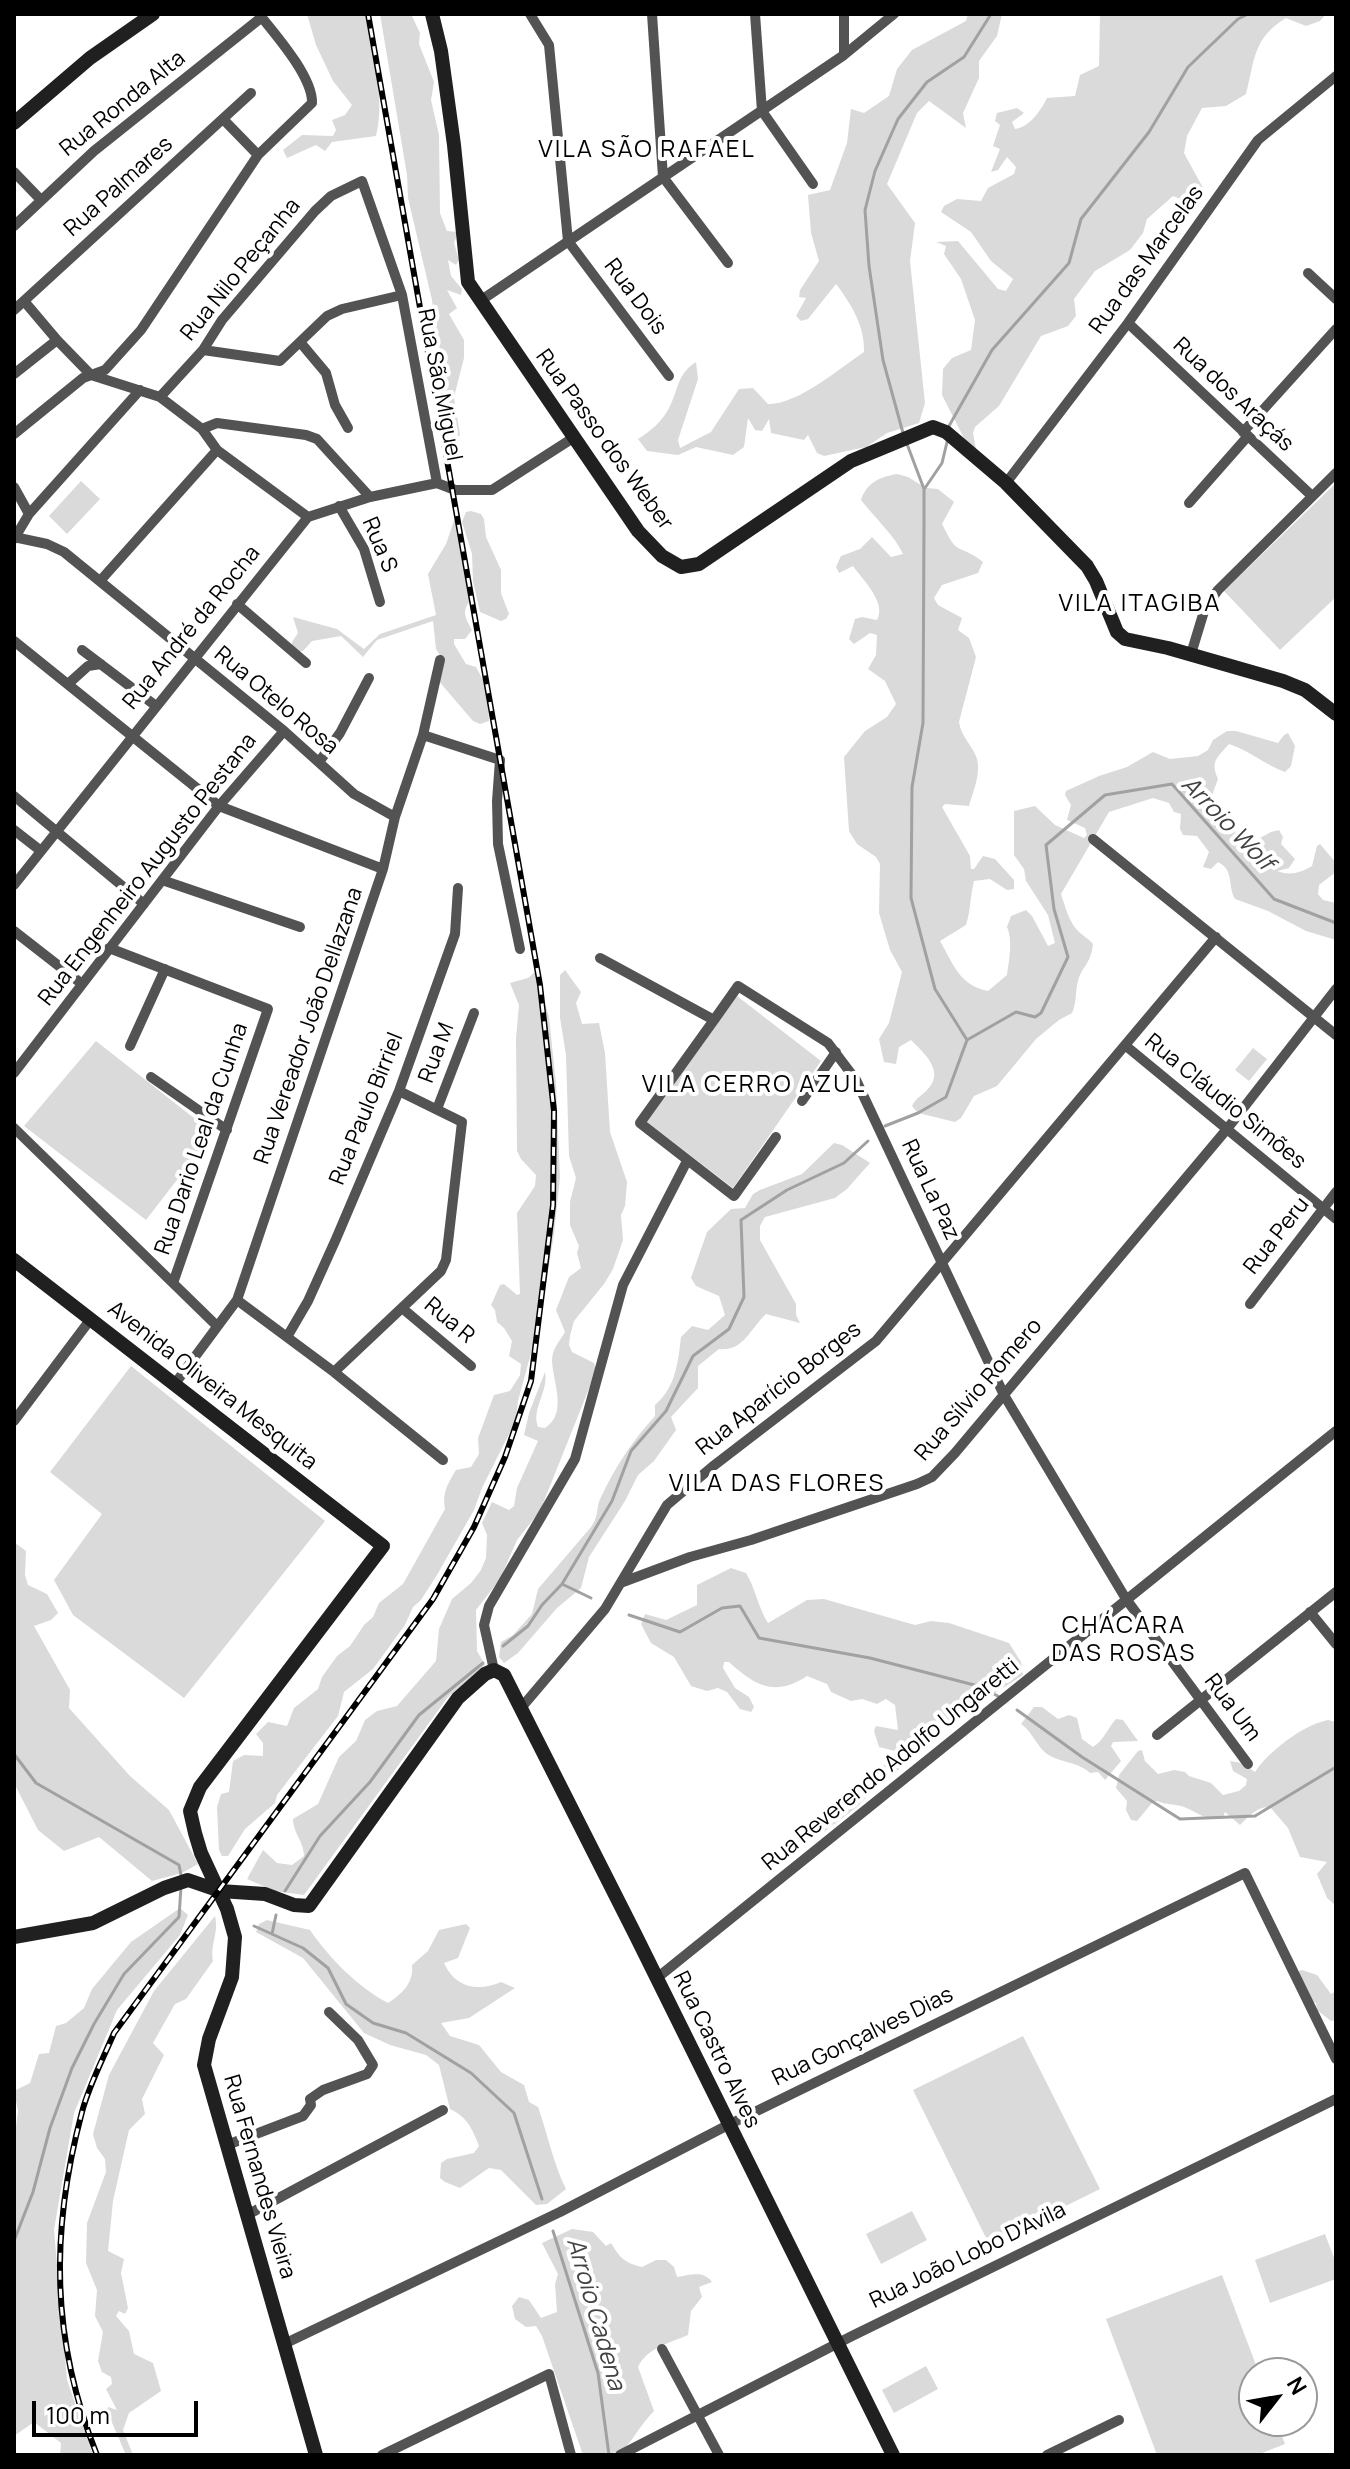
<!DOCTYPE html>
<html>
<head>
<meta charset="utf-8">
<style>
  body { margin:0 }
  #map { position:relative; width:1350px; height:2469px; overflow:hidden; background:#fff; font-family:Manrope,sans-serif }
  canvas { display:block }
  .frame { position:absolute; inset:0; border:16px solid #000; pointer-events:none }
  .north { position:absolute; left:1238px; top:2357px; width:80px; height:80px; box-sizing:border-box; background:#fff; border:2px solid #999; border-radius:50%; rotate:59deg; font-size:22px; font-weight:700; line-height:32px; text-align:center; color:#000 }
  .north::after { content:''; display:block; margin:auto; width:28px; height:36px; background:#000; clip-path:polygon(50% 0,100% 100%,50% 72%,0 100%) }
  .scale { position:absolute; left:32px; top:2401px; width:166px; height:36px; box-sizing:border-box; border:4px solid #000; border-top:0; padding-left:10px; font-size:24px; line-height:28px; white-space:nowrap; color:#000; -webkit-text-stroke:6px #fff; paint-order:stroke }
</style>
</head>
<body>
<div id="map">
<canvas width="1350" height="2469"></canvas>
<div class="frame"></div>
<div class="north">N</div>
<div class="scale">100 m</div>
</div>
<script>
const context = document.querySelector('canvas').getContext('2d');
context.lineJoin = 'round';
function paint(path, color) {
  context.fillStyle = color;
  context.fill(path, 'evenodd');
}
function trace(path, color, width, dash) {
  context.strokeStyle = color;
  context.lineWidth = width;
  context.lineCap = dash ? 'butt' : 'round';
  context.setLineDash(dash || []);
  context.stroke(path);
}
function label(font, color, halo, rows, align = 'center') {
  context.font = font + ' Manrope,sans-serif';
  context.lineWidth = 8;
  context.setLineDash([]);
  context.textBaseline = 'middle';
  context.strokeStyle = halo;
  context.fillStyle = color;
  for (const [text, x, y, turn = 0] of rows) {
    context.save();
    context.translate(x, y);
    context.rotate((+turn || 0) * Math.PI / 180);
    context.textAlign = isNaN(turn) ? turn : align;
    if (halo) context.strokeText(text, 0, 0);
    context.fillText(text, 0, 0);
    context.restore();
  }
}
paint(new Path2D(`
  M307,14H365C372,53 386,97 376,136L332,142L325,151L316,145L287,158L283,150L302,135L333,136L336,130L332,120L345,115L352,105L333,81L316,45Z
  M380,14H411L420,33L419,44L434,82L431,100L439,135L440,213L447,231L458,232L454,243L459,260L456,265L448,260L451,276L462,289L461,295L447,290L457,308L449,314L464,340V358L454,397L460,435L456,438L449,417L444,382L446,368L437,340L432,300L408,198L407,175Z
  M968,14H1002L997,36L979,61V78L963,113L966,128L929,101L917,113L887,184L915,223L910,261L925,403L919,423L887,433L866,447L824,456L817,453L808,435L804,440L771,433L769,419L762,431L755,430L748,418L744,447L733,455L696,447L678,455L647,451L638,439C652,430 662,422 670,406C679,388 677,374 696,362L698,379L678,440L680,448L711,432L739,389L753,388L768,404C797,405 840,368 864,352C865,326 851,304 836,284L808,319L801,321L796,316L806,298L799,297L800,290L819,261L811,233L808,195L830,190L847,143L851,109L864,113L889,96L897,69L912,50L966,21Z
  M1100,14H1326L1320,21L1306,26L1286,18C1253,38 1255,59 1246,94L1226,106L1202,108L1187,136L1184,153L1203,188L1193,204L1173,196L1147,219L1143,233L1130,250L1095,271L1074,299L1076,316L1068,326L1041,336L999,406L975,427L973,433L976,449L969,448L942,395L943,369L952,358L971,350L975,320L961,279L944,254L946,246L936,242L958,241L998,289L1006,291L1013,279L991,261L971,232L941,212L944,206L957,199L981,201L988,188L1014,174L1016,167L1007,157L998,170L991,172L1000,149L993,146L1000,125L995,121L997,113L1017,108L1024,113L1012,122L1015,129C1030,127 1041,110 1047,98L1075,96L1080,75L1099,66Z
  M897,474L908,477L926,488L938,489L954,502L942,524C946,531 951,544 958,548C969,553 973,554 983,562L978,573L942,585L934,598L938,605L962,618L958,630L969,638L976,657L959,722C961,737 973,746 977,759C981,774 973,792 969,806L945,804L942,807L970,856L971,869H974L983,856L995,859L1014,880V889L1007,890L990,879L974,881C970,897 971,909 966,925L940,941C954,965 959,985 988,991L1007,975C1009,961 1013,940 1007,927L1011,916L1026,910L1032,916L1048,946L1055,943L1048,915L1026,881L1024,869L1014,855V811L1035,806L1055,825L1084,838L1087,835L1085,828L1067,820L1071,805L1065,795L1066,791L1099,776L1127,767L1153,752L1170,759L1198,756L1208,750L1213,740L1227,731H1236L1278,743L1284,735L1288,733L1295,746L1291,766L1285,772C1265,765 1249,750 1229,744C1217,758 1210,761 1218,779L1210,801L1226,827L1241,834L1249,844L1271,832L1279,830L1283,837L1281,844L1295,859L1289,868L1277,871C1290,876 1300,873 1312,866L1317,846L1320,844L1336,863V872L1319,885L1318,894L1323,900L1336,903V940L1306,931L1268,911L1235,899C1227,885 1235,871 1218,862L1211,869L1203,867L1209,852L1197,836L1183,835L1180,829L1181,814L1174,812L1169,803L1153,798L1109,812L1061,894C1065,906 1069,922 1078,931C1083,936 1088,938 1093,944C1091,964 1082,966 1078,981C1075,992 1077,1002 1072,1013L1059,1020L1036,1039L997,1086L974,1096L961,1118L955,1122L918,1113L912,1106C916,1098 920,1097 926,1091C946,1072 925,1054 911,1040L899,1047L896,1064L884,1062L879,1039L889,1023L902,972L890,950L879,913L880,864L876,857L857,844L849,831L844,757L865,731L887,717L896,704L885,681L868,669L876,655L877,635L870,633L854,644L849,639L855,619L862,617L877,620C887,603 863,580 853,566L839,573L836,567L841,556L860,549L872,537L891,557L903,554C895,536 874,517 861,500C867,482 880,477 897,474Z
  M81,481L100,499L67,534L49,516Z
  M1336,483V597L1280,650L1224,591Z
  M471,511L481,514L484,519L486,537L501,570V593L509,614L506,619L501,621L480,612L473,581L472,554L462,522L466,512Z
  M457,512L474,597C461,609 464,616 472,630L465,639H454V644L466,664L476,667L487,687L489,721L480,724L473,721L437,679L442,659L436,649L433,621L377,640L363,657L341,636L312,641L303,651L292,652V642L298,633L293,617L337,629L364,649L380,634L436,615L428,574L446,544Z
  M565,970L581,992L576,1003L582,1024L599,1023L605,1053L610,1132L627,1182L625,1206L621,1215L623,1240L613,1269L604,1284L574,1321L570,1336L569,1345L572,1352L594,1363L596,1371L540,1511L517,1540L500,1579L476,1610L477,1651L485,1665L448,1697L304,1895L275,1891L247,1879L263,1850L277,1863L292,1865L304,1856C304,1842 293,1833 293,1819L318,1804L339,1757L356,1741L365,1720L377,1711L397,1706L436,1661L439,1629L452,1599L471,1583L481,1570L486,1558L487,1535L482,1523L492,1502L509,1510L514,1506L517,1488L538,1441L524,1435L529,1413L545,1372C549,1391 531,1409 538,1427L545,1428C568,1413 553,1383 552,1361C552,1348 559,1343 565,1332L556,1310L569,1277L581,1268L577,1253L579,1246L570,1225V1202L576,1178L569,1156L566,1055L560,1018V975Z
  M536,971L549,1017L556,1084L560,1177L554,1234L540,1320L518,1401L516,1420L482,1488L474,1510L437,1575L421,1600L413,1607L405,1625L373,1669L344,1692L338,1716L277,1795L275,1803L245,1829L228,1856H222L219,1850L217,1807L221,1794L229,1792L233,1761L244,1755L263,1756V1743L256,1734L268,1722L287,1726L294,1708L318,1689L322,1677L337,1656L350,1646L364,1625L373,1617L379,1603L403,1584L445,1509C442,1493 447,1485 456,1470L471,1467L479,1454L478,1438L494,1395L510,1391L520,1375L521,1364L509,1356L512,1341L504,1328L497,1322L495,1310L491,1305L500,1285L504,1284L517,1295L520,1294L517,1213L535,1186L536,1175L521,1159L517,1151L516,1038L519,1005L510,983L528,978Z
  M737,996L821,1061L733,1188L647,1122Z
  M96,1041L213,1133L146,1220L24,1126Z
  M1253,1048L1267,1059L1249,1081L1235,1070Z
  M834,1143L842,1145L870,1163L847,1189L835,1198L765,1217L760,1226V1240L796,1304V1315L800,1323L766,1314C750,1329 743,1352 719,1349L698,1366V1388L671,1417L676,1430L654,1461L638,1475L625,1501L589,1557L581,1588L557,1608L518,1653L504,1663L499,1657L501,1642L513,1635L532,1614L538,1589L591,1527C600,1514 595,1509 601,1497C615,1467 633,1440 655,1416V1405C676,1387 678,1362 681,1337L692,1326L708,1330L725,1315L719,1296L696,1286L691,1278L707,1232L731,1209L745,1208L753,1194L760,1190L802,1174Z
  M131,1366L325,1521L184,1698L73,1615L54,1580L102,1514L50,1472Z
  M14,1542L26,1551L25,1575L28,1585L47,1594L58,1613L51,1620L34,1626L70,1690L69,1708L130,1776L169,1810L198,1864L182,1873L152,1881L99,1837L64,1851L38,1830L14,1783Z
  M731,1568L746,1573C756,1589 758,1608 768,1623L807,1600L824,1599L915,1625L931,1621L949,1623L1009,1643L1021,1662L1023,1675L984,1700L967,1715L914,1739L917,1756L880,1783L857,1807L816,1838L806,1835L853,1800L860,1786L893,1757L895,1751L879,1747L874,1731L876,1726L898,1730L895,1705L886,1699L877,1704L862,1699L851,1701L831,1692L827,1684L807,1676C775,1697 755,1686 729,1662H724L723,1668L735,1688L749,1697L754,1707L751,1712L740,1709L727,1692L718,1688L707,1691L691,1686L674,1657L651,1643L641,1624L645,1614L666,1620L697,1605V1585Z
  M1034,1707H1042L1058,1719L1069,1715L1077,1718L1082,1739L1093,1747C1105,1739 1107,1729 1116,1719L1123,1720L1138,1741L1113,1742L1111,1746L1121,1761L1105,1780L1098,1772L1090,1773C1079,1762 1061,1763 1047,1754C1036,1746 1033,1732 1021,1724Z
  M1328,1720L1336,1722V1906L1327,1898L1317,1874L1327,1862L1300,1857L1288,1828L1270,1807C1257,1806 1248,1817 1240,1825L1225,1812L1223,1817C1207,1823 1198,1812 1184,1807C1176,1804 1166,1805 1157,1801L1152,1803L1137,1821L1131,1820L1126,1810L1127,1801L1116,1788L1119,1775L1138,1751L1142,1750L1145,1761L1158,1774L1174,1770L1185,1772L1189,1776L1211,1783L1223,1795L1239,1791L1246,1785L1247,1779L1233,1771L1230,1761L1242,1763L1255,1772C1269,1751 1303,1725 1328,1720Z
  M180,1908L188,1915L180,1935L117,2010L74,2113L54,2230L67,2380L93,2455H60L61,2443L34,2422L14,2436V2144L18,2111L14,2091L30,2083L39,2054L49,2053L56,2026L66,2023L84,2008L92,1989L131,1942Z
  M215,1916C219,1935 210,1942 213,1961L186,1999L175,2004L153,2043L164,2055L142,2099L145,2114L129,2130L113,2201L108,2251L124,2259L121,2273L128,2308L125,2314L119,2311L116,2316L129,2331L134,2354L153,2363L161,2391L129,2413L123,2430L133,2455H126L107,2411L108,2407L117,2410L106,2389L112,2384L111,2377L102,2372L98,2361L103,2332L95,2316L97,2290L86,2263L87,2223L106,2172L105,2159L97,2148L93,2134L109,2075L154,1991Z
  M267,1920L310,1930C329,1958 359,1988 388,2003C402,1994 414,1983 412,1965L428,1951L439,1930L466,1924L470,1928L458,1958L444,1963C455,1988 478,1992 501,1982L515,1988L469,2018L441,2023L450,2036L479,2045L501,2072L524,2085L529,2102L538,2107C548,2135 553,2163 566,2189L547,2204L536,2205L501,2170L489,2168L460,2188L445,2182L440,2178L441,2163L447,2159L474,2153L479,2146C472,2128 467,2117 450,2109L439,2065L426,2055L390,2045L364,2033L303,1958L256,1932L259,1924Z
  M1302,1970L1317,1975L1331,1994L1336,1991V2020L1331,2021L1317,2010L1316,2003L1313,2002L1299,1975V1971Z
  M1023,2036L1100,2189L989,2244L913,2090Z
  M912,2211L927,2240L881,2264L866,2234Z
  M572,2229L593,2232L606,2246L611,2243C620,2258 625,2263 642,2267L656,2260H666L674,2267L677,2277C689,2275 704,2270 712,2282L699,2287L702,2297L691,2311L688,2335C669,2343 647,2348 638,2367L654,2411C622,2445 637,2455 583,2455L542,2336L536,2326L526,2327L515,2319L512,2306L519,2297L529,2300L541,2318L557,2312L555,2284L558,2274L542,2243Z
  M1325,2234L1336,2263V2279L1270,2303L1255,2260Z
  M1222,2275L1259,2373H1254V2421H1276L1285,2444L1257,2455H1157L1106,2319Z
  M926,2366L938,2389L894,2413L882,2390Z`), '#dadada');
trace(new Path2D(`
  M949,426L992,350L1069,263L1081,219L1149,132L1188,67L1238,19L1248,14
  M903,433L883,360L869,266L865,210L875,171L898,119L927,82L964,57L991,14
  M907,444L924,489V523L923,723L912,787L911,898L935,989L967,1040
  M925,488L942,463L948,438
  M885,1126L918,1113L946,1097L967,1040L1016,1012L1035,1017L1041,1013L1068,957L1054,909L1046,845L1105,795L1172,784L1274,899L1336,923
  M562,1584L591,1598
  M629,1615L680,1632L722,1608L740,1606L759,1638L870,1658L982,1687L1001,1698
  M503,1646L528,1626L542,1605L562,1584L612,1501L631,1451L666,1411L693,1356L729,1329L744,1297L741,1220L787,1190L844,1163L868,1141
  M1017,1710L1082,1757L1180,1819L1255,1816L1336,1767
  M14,1754L36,1783L179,1865L181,1875
  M285,1891L320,1836L370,1782L419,1715L483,1663
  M254,1926L303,1948L328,1968L346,2004L373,2023L406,2033L471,2073L514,2113L542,2199
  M272,1934L276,1915
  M553,2231L598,2373L609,2455
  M14,2241L33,2192L50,2128L72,2068L94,2024L124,1974L179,1917L181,1887
  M14,2296V2370`), '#a1a1a1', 3);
trace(new Path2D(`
  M530,14L549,45L568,241L669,376
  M652,14L663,177L728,263
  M755,14L762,111L813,184
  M844,55V14
  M223,119L258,155
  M14,172L41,200
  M14,226L94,151L262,17
  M1308,273L1336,299
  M24,301L57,340L91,375L160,397L202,429L217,450L308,517
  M480,301L844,55L894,14
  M14,310L251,93
  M1128,323L1312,496
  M300,342L326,373L335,405L348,428
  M203,350L280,361L327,316L342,309L402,295
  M14,374L57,340
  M160,397L203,350L222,320L315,211L331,196L362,181L402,295L437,483
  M202,429L217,423L306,435L317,439L370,497
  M1243,432L1336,329
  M14,434L83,378L105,370L141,330L258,155L312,103C313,77 275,34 259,14
  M1006,483L1128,323L1258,140L1336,76
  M14,487L29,514
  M1189,503L1248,436
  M339,506L364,549L380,602
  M14,537L47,544L64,552L284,731L354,794L395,817
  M14,539L29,514L140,390
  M100,581L217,450
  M237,604L306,663
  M14,641L219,806L383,869
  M82,650L156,706
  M1191,654L1205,608L1218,590L1336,473
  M68,684L88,666L101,664
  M423,735L500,760L497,801L498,844L520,949
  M319,762L340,733L369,678
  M14,796L144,904
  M14,830L41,851
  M1093,839L1336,1035
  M162,880L300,927
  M14,885L308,517L370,497L437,483L455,490H492L573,438
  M14,931L82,984
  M109,948L268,1009L173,1283
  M600,958L714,1020L738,986L828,1043L856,1080L1004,1395L1126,1599L1248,1764
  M714,1020L640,1123L734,1196L776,1137
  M130,1046L165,969
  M1126,1046L1336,1219
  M14,1073L219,806L284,731
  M151,1077L227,1130
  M802,1101L836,1052
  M437,1109L474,1013
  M14,1128L217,1326
  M237,1300L334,1372L443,1460
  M1250,1304L1336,1192
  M402,1308L471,1366
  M287,1337L308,1301L336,1239L399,1091L455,934L458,888
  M334,1372L441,1271L446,1260L462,1122L399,1091
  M174,1385L237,1300L383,869L395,817L423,735L440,660
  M14,1421L90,1320
  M623,1582L690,1557L751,1540L917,1484L932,1477L955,1453L1227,1129L1336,989
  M1310,1612L1336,1644
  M494,1670L484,1625L489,1606L575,1459L623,1285L687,1161
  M521,1708L605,1609L667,1505L712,1467L876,1341L1216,937
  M1157,1735L1336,1592
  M657,1978L1336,1431
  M227,2145L303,2116L311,2105L310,2099L323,2090L367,2074L373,2065L358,2040L329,2012
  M247,2215L443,2110
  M284,2344L560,2212L728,2125L1245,1873L1336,2059
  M662,2349L719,2455
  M382,2455L549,2374L571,2455
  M620,2455L852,2336L1336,2099
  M1047,2455L1119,2420`), '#535353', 10);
trace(new Path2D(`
  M432,14L441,51L454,145L468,282L638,531L662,556L681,567L699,564L851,461L933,427L946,432L1006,483L1087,566L1096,581L1117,632L1125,639L1168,648L1283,681L1305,690L1336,714
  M14,123L90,58L153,14
  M14,1260L383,1546L200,1787L190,1811L195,1833L201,1853L227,1909L235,1937L232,1977L209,2039L204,2065L316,2455
  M14,1937L93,1923L164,1888L188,1880L220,1891L265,1894L294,1905L309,1906L458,1698L485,1674L494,1670L504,1675L635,1934L893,2455`), '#202020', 14);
const rail = new Path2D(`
  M97,2455C51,2340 50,2232 82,2112C89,2085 103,2059 114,2033L433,1599L474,1527L505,1457L531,1381L553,1205L554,1111L540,985L368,14`);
trace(rail, '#000', 6);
trace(rail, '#fff', 3, [9]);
label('22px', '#000', '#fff', [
  ["Rua Ronda Alta",123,104,-39],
  ["Rua Palmares",119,187,-42],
  ["Rua das Marcelas",1147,260,-54],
  ["Rua Nilo Peçanha",241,270,-51],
  ["Rua Dois",635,297,53],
  ["Rua São Miguel",439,385,79],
  ["Rua dos Araçás",1233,395,43],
  ["Rua Passo dos Weber",604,440,54],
  ["Rua S",379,545,67],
  ["Rua André da Rocha",192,628,-51],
  ["Rua Otelo Rosa",276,701,40],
  ["Rua Engenheiro Augusto Pestana",148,870,-52],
  ["Rua Vereador João Dellazana",309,1026,-71],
  ["Rua M",437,1053,-69],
  ["Rua Cláudio Simões",1225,1102,39],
  ["Rua Paulo Birriel",367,1109,-68],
  ["Rua Dario Leal da Cunha",202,1139,-71],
  ["Rua La Paz",930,1190,65],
  ["Rua Peru",1277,1236,-52],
  ["Rua R",449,1321,40],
  ["Avenida Oliveira Mesquita",212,1386,38],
  ["Rua Aparício Borges",779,1389,-38],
  ["Rua Sílvio Romero",979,1390,-49],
  ["Rua Um",1232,1708,53],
  ["Rua Reverendo Adolfo Ungaretti",891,1765,-39],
  ["Rua Gonçalves Dias",863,2037,-26],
  ["Rua Castro Alves",716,2050,64],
  ["Rua Fernandes Vieira",259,2177,74],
  ["Rua João Lobo D'Avila",968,2256,-26]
]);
context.letterSpacing = '2px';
label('24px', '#000', '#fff', [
  ["VILA SÃO RAFAEL",647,150],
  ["VILA ITAGIBA",1140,604],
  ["VILA CERRO AZUL",754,1085],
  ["VILA DAS FLORES",777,1484],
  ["CHÁCARA",1124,1626],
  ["DAS ROSAS",1124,1654]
]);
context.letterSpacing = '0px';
label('italic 24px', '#424242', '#fff', [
  ["Arroio Wolf",1227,824,46],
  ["Arroio Cadena",595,2314,74]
]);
</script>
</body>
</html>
